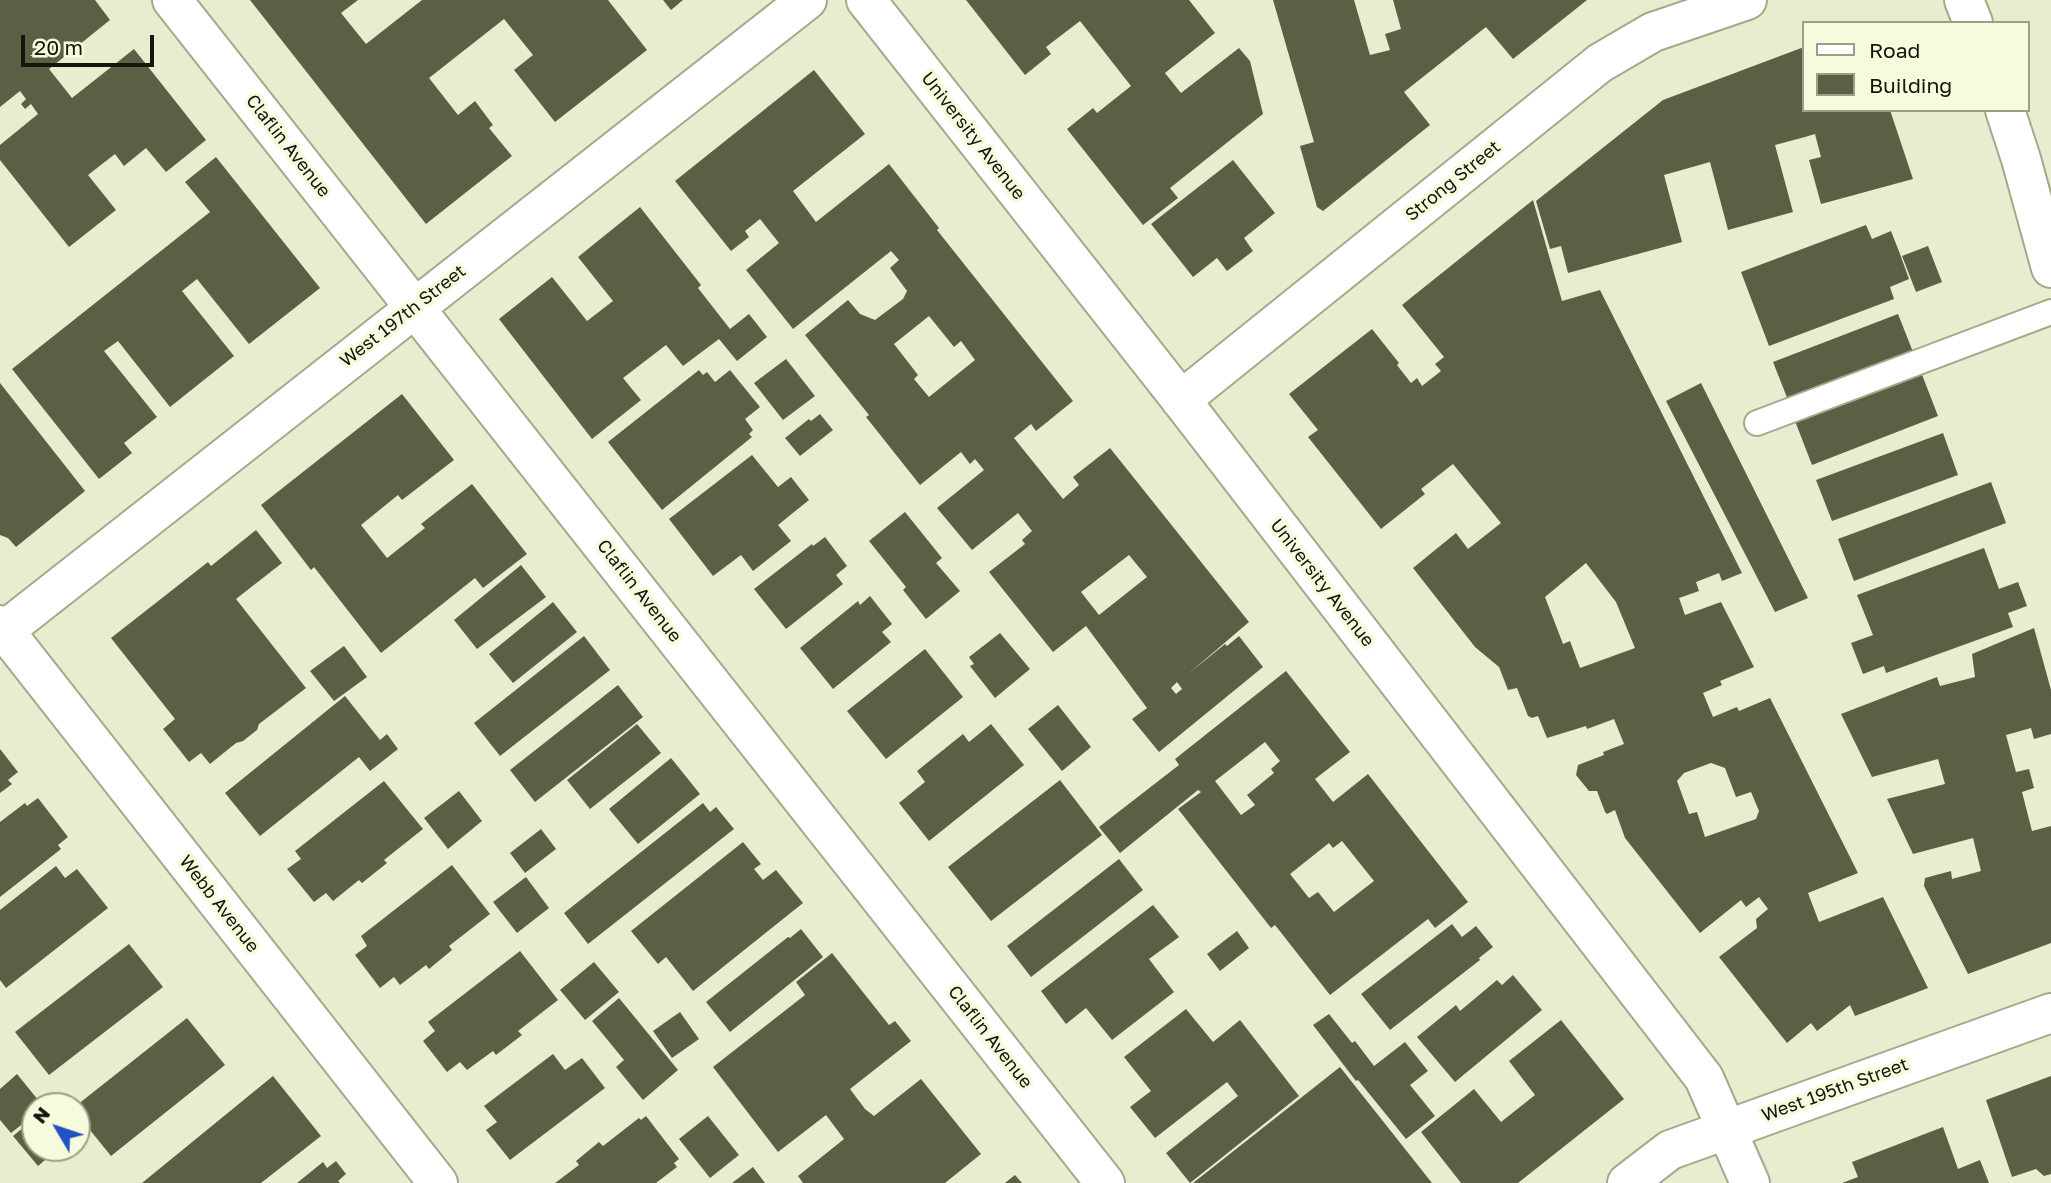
<!DOCTYPE html>
<html>
<head>
<meta charset="utf-8">
<style>
  body { margin:0 }
  #map { position:relative; width:2051px; height:1183px; overflow:hidden; background:#eaeccf; font-family:"Golos Text",sans-serif }
  canvas { display:block }
  .legend { position:absolute; left:1802px; top:21px; width:228px; height:91px; box-sizing:border-box; background:#f7fadc; border:2px solid #9c9e88; margin:0; padding:9px 12px; list-style:none; font-size:21px; color:#14150b }
  .legend li { display:flex; align-items:center; gap:14px; height:35px }
  .legend b { width:35px; border:2px solid #9c9e88 }
  .north { position:absolute; left:21px; top:1092px; width:70px; height:70px; box-sizing:border-box; background:#f7fadc; border:2px solid #9c9e88; border-radius:50%; rotate:309deg; font-size:19px; font-weight:700; line-height:28px; text-align:center; color:#14150b }
  .north::after { content:''; display:block; margin:auto; width:24px; height:32px; background:#1f54c1; clip-path:polygon(50% 0,100% 100%,50% 72%,0 100%) }
  .scale { position:absolute; left:21px; top:35px; width:133px; height:32px; box-sizing:border-box; border:4px solid #14150b; border-top:0; padding-left:9px; font-size:21px; line-height:24px; white-space:nowrap; color:#14150b; -webkit-text-stroke:5px #f7fadc; paint-order:stroke }
</style>
</head>
<body>
<div id="map">
<canvas width="2051" height="1183"></canvas>
<ul class="legend">
<li><b style="height:9px;background:#fff"></b>Road</li>
<li><b style="height:19px;background:#5d5f45"></b>Building</li>
</ul>
<div class="north">N</div>
<div class="scale">20 m</div>
</div>
<script>
const context = document.querySelector('canvas').getContext('2d');
context.lineJoin = 'round';
function paint(path, color) {
  context.fillStyle = color;
  context.fill(path, 'evenodd');
}
function trace(path, color, width, dash) {
  context.strokeStyle = color;
  context.lineWidth = width;
  context.lineCap = dash ? 'butt' : 'round';
  context.setLineDash(dash || []);
  context.stroke(path);
}
function label(font, color, halo, rows, align = 'center') {
  context.font = font + ' "Golos Text",sans-serif';
  context.lineWidth = 7;
  context.setLineDash([]);
  context.textBaseline = 'middle';
  context.strokeStyle = halo;
  context.fillStyle = color;
  for (const [text, x, y, turn = 0] of rows) {
    context.save();
    context.translate(x, y);
    context.rotate((+turn || 0) * Math.PI / 180);
    context.textAlign = isNaN(turn) ? turn : align;
    if (halo) context.strokeText(text, 0, 0);
    context.fillText(text, 0, 0);
    context.restore();
  }
}
paint(new Path2D(`
  M0,0H95L110,20L49,69L72,98L134,49L206,140L166,172L146,148L124,166L115,154L88,175L116,210L69,247L0,160V145L38,114L31,104L25,109L21,104L26,99L20,91L0,107Z
  M250,0H358L341,13L366,44L422,0H608L647,50L555,122L514,70L533,55L504,19L429,78L458,115L475,101L493,125L489,128L512,156L426,224Z
  M663,0H683L671,10Z
  M966,0H1189L1215,33L1165,73L1181,93L1239,48L1250,61L1263,114L1170,188L1178,198L1143,225L1067,129L1093,108L1097,113L1131,86L1080,21L1046,47L1051,54L1025,75Z
  M1273,0H1354L1370,55L1390,50L1385,34L1401,29L1393,0H1587L1513,59L1486,27L1404,92L1430,125L1323,211L1317,207L1300,146L1314,142Z
  M1804,47V110H1890L1913,179L1821,204L1809,160L1821,157L1815,134L1805,137L1775,145L1793,212L1728,230L1710,162L1664,175L1682,242L1568,273L1561,246L1550,249L1536,201L1663,100Z
  M814,70L865,134L793,191L816,222L889,164L939,228L937,230L1073,401L1036,431L1031,424L1014,438L1063,499L1079,485L1073,477L1110,448L1249,622L1187,675L1225,644L1227,646L1239,636L1263,667L1159,752L1132,719L1147,708L1086,626L1053,652L989,572L1025,544L1022,540L1032,531L1018,513L972,550L937,508L984,470L975,459L970,464L961,452L920,485L866,417L869,415L805,335L848,300L860,314L875,320L903,299L907,291L890,268L899,260L891,251L793,329L746,270L779,243L760,219L745,231L749,237L731,251L675,181ZM929,316L954,347L961,341L975,360L929,397L914,379L918,375L894,344ZM1129,555L1147,577L1099,615L1081,592ZM1177,682L1182,689L1176,694L1171,688Z
  M216,157L320,288L249,344L197,279L182,291L234,356L170,407L118,341L104,351L157,417L124,443L132,453L99,479L12,369L210,212L185,182Z
  M1233,160L1275,213L1244,238L1253,251L1227,271L1217,258L1193,277L1151,224Z
  M1533,200L1562,301L1600,290L1742,573L1722,581L1719,573L1696,582L1699,591L1679,598L1685,615L1721,602L1754,667L1720,681L1722,685L1703,693L1713,717L1737,707L1739,711L1770,698L1858,873L1808,893L1819,922L1883,897L1928,988L1855,1016L1850,1005L1817,1031L1811,1023L1787,1043L1719,957L1757,928L1756,919L1768,909L1759,897L1746,907L1741,900L1700,933L1625,838L1615,810L1607,814L1605,812L1597,791H1589L1576,775L1578,765L1604,755L1603,752L1624,744L1614,719L1587,729L1586,726L1547,738L1538,716L1532,718L1528,716L1517,688L1508,690L1499,667L1475,647L1413,568L1456,533L1468,549L1501,523L1453,464L1421,489L1425,494L1381,529L1308,437L1318,430L1289,394L1372,329L1399,363L1397,365L1411,383L1417,378L1422,386L1441,371L1435,364L1444,357L1402,305ZM1586,563L1616,602L1635,648L1580,668L1570,641L1563,644L1545,597ZM1711,763L1725,768L1736,797L1751,792L1759,811L1756,819L1705,837L1697,812L1689,814L1677,781L1684,773Z
  M640,207L701,285L698,288L730,329L749,314L767,337L737,361L719,339L683,366L666,345L623,378L641,400L592,439L499,319L552,277L587,321L613,301L578,257Z
  M1866,225L1872,239L1891,231L1900,254L1909,279L1890,287L1894,299L1769,346L1741,272Z
  M1928,246L1942,282L1916,292L1902,256Z
  M1898,314L1915,357L1790,405L1773,362Z
  M786,359L815,396L783,420L754,383Z
  M699,370L703,375L707,372L715,382L730,370L760,407L745,419L753,430L749,434L752,437L662,510L608,442Z
  M1921,372L1938,416L1812,465L1795,421Z
  M0,383L85,491L16,547L8,538L0,535Z
  M1701,383L1808,598L1775,612L1666,401Z
  M402,394L454,460L402,500L398,495L361,525L387,558L425,528L421,524L472,484L527,554L483,588L475,578L381,653L314,567L311,570L261,505Z
  M820,414L833,430L800,456L785,438L809,419L811,421Z
  M1943,433L1958,475L1832,521L1816,480Z
  M752,455L778,487L791,477L809,500L778,525L791,541L753,571L741,555L713,576L669,519Z
  M1991,482L2006,523L1854,581L1838,539Z
  M905,512L942,558L936,563L960,591L926,619L903,590L906,587L869,541Z
  M256,530L282,563L236,599L306,688L259,724L257,730L243,741L236,743L210,764L201,753L189,762L163,729L175,719L111,638L208,562L211,566Z
  M825,537L847,566L836,575L843,584L786,629L754,589L812,544L813,546Z
  M1984,548L1999,589L2018,582L2027,606L2008,613L2013,627L1886,673L1884,666L1863,674L1851,643L1873,635L1857,595Z
  M521,565L546,597L477,649L454,620Z
  M870,596L892,624L882,632L891,642L833,689L800,648L858,601L860,605Z
  M553,602L577,632L513,683L489,654Z
  M2034,628L2051,690V734L2034,739L2031,728L2006,735L2016,772L2029,769L2034,788L2022,792L2032,831L2051,826V943L1968,974L1924,886L1925,878L1951,871L1952,879L1981,871L1973,838L1913,854L1887,799L1945,784L1938,759L1872,777L1841,714L1937,677L1940,686L1975,677L1972,654Z
  M1000,633L1030,669L995,698L970,666L974,664L969,657Z
  M584,636L610,670L500,756L474,723Z
  M344,646L367,677L334,701L310,671Z
  M925,649L963,697L886,759L847,711Z
  M1286,671L1350,752L1315,779L1333,802L1368,774L1468,902L1435,928L1428,919L1330,995L1275,925L1271,928L1178,809L1201,792L1198,790L1120,853L1099,827L1179,765L1175,759ZM1265,742L1280,761L1271,769L1274,773L1247,795L1255,805L1241,815L1215,781ZM1342,841L1374,881L1334,912L1318,892L1309,898L1290,874L1329,843L1333,848Z
  M618,685L643,717L535,802L510,770Z
  M345,696L380,740L387,734L398,749L370,771L359,757L260,836L225,793Z
  M1058,705L1091,747L1062,771L1028,729Z
  M637,724L661,753L590,809L567,780Z
  M991,724L1024,765L929,841L899,803L925,782L917,771L963,734L969,742Z
  M0,749L18,772L8,780L12,784L0,793Z
  M671,758L700,794L638,844L609,809Z
  M1060,780L1102,835L991,921L948,867Z
  M384,781L423,829L384,860L387,863L362,883L359,880L333,901L326,893L314,902L287,869L301,859L295,851Z
  M459,791L482,821L448,849L424,818Z
  M38,798L68,837L58,845L61,849L0,897V822L25,803L27,806Z
  M703,803L710,812L716,807L734,829L588,944L564,913Z
  M541,829L556,849L525,873L510,853Z
  M743,842L761,864L754,869L763,880L776,870L803,903L693,991L666,957L658,964L631,931Z
  M1119,859L1143,890L1031,977L1007,946Z
  M452,865L490,914L449,946L452,950L429,969L426,965L400,985L394,977L380,988L355,955L367,946L361,936Z
  M56,866L65,878L77,869L108,908L6,988L0,980V910Z
  M526,877L549,908L517,933L493,902Z
  M1153,905L1179,937L1149,959L1174,992L1112,1040L1086,1008L1066,1024L1041,991Z
  M1452,924L1462,937L1476,926L1493,947L1479,958L1480,960L1390,1030L1361,994Z
  M801,929L823,957L730,1032L706,1002L788,937L790,938Z
  M1237,931L1249,948L1220,971L1207,954Z
  M129,944L163,987L49,1075L15,1032Z
  M520,951L558,1000L518,1031L522,1035L496,1055L493,1051L467,1070L460,1062L447,1072L423,1041L435,1031L428,1022Z
  M832,953L889,1025L895,1021L911,1041L850,1089L865,1109L874,1116L921,1079L981,1154L945,1183H803L798,1176L844,1139L826,1115L778,1152L713,1067L805,995L796,982Z
  M594,962L619,992L585,1020L560,990Z
  M1513,975L1542,1010L1455,1082L1417,1037L1456,1005L1460,1011L1497,980L1502,985Z
  M619,998L678,1070L643,1100L616,1067L624,1060L592,1021Z
  M1186,1009L1213,1042L1240,1020L1299,1096L1190,1183L1166,1153L1238,1096L1227,1082L1155,1138L1130,1107L1151,1091L1124,1057Z
  M680,1012L699,1039L672,1058L653,1031Z
  M1329,1014L1352,1043L1355,1041L1374,1066L1405,1042L1428,1071L1410,1085L1435,1116L1406,1139L1358,1080L1356,1081L1313,1025Z
  M187,1018L225,1065L111,1156L77,1114V1105Z
  M1561,1020L1624,1099L1518,1183H1461L1421,1132L1474,1089L1501,1122L1535,1095L1509,1061Z
  M553,1054L565,1070L582,1058L605,1088L510,1160L486,1130L497,1122L484,1106Z
  M1340,1067L1432,1183H1193Z
  M17,1074L43,1106H35V1114L11,1133L0,1120V1089Z
  M273,1076L321,1136L261,1183H142Z
  M2051,1076V1174L2044,1176L2036,1169L2012,1177L1986,1100Z
  M646,1116L679,1159L674,1163L677,1167L656,1183H555L579,1165L576,1161L599,1142L603,1146L639,1118L641,1120Z
  M708,1116L739,1155L710,1178L679,1139Z
  M35,1118V1148H59L38,1166L13,1136Z
  M1943,1127L1958,1169L1980,1160L1989,1183H1842L1858,1177L1852,1162Z
  M336,1161L346,1174L338,1181L340,1183H297L323,1162L327,1168Z
  M753,1167L765,1183H732Z
  M1015,1175L1022,1183H1005Z`), '#5d5f45');
const lane = new Path2D(`
  M1757,423L2051,312`);
const street = new Path2D(`
  M172,0L1105,1183
  M1181,400L1600,63L1653,32L1747,0
  M0,625L438,1183
  M0,634L807,0
  M1627,1183L1670,1150L2051,1013`);
const secondary = new Path2D(`
  M866,0L1181,400L1704,1078L1750,1183
  M1964,0L1973,23
  M2005,110L2021,159L2051,268`);
trace(lane, '#a6a88c', 28);
trace(street, '#a6a88c', 42);
trace(secondary, '#a6a88c', 42);
trace(lane, '#fff', 24);
trace(street, '#fff', 38);
trace(secondary, '#fff', 38);
label('18px', '#14150b', '#f7fadc', [
  ["University Avenue",973,136,52],
  ["Claflin Avenue",288,146,52],
  ["Strong Street",1453,181,-39],
  ["West 197th Street",403,316,-38],
  ["University Avenue",1322,583,52],
  ["Claflin Avenue",639,591,52],
  ["Webb Avenue",219,904,52],
  ["Claflin Avenue",990,1037,52],
  ["West 195th Street",1835,1090,-20]
]);
</script>
</body>
</html>
